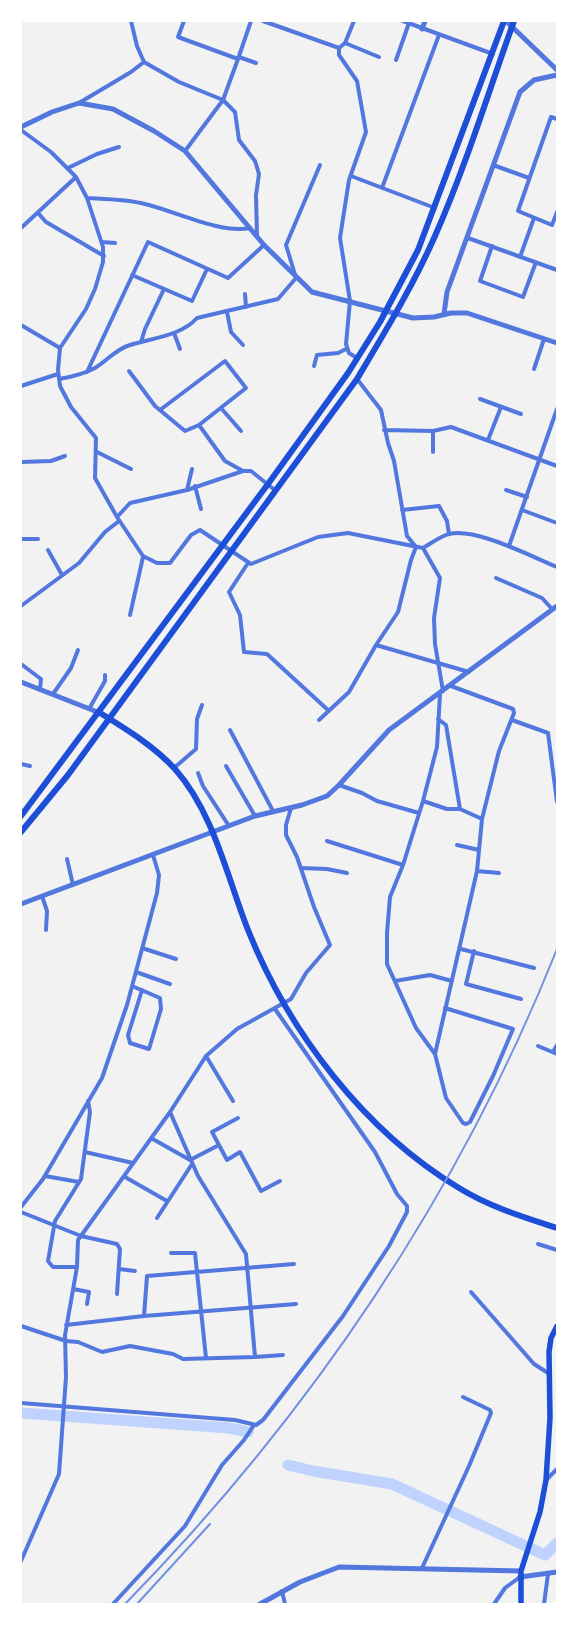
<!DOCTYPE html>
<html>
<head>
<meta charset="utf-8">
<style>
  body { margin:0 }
  #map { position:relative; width:578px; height:1625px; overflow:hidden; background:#f2f2f2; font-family:"PT Sans",sans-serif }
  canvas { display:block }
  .frame { position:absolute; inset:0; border:22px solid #fff; pointer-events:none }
</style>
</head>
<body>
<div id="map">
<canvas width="578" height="1625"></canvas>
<div class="frame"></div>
</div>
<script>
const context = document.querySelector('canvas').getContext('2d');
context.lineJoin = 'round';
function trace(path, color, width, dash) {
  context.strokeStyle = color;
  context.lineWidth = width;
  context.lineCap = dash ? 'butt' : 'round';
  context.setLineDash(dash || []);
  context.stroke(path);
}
trace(new Path2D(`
  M21,1413L229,1428L248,1432
  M288,1465L313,1471L392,1484L545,1555L557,1543`), '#bfd3fe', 11);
trace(new Path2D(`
  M131,21L137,46L144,62L179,82L223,100L235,112L239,140L255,161L259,174L256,195L257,236
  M184,21L178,37L238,59L223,100L185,151
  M263,21L339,48
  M354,21L345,43L339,48V55L357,81L366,132L349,180L340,238L350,301L346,344L349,353L357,358
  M403,21L493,54
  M345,43L379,57
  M239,57L256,63
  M238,59L251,21
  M396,60L409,23
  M79,103L131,72L144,62
  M557,119L551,117L518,211L552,225L557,212
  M21,130L51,152L76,177L87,198L103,247V262L95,289L86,309L60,348L58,370L60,386L71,407L96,438L95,478L117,517L143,556L157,563H170L191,535L200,530L251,564L318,537L348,533L423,548C430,544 438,538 446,535C472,525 532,557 557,567
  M493,165L529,178
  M68,168L97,154L119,147
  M351,176L435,208
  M382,188L439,35
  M87,198C106,199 126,199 145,204C175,211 220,234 250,228
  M38,213L46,222L104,256
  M21,228L76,177
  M468,238L557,270
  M102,242L115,243
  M492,246L480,281L523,297L536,262
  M520,257L534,218
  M132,275L192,301L207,269
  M245,294L246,307
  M227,312L231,332L243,345
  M21,325L60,348
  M174,333L180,349
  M141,342L145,329L164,289
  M314,366L317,355L338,353L346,349
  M534,369L544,339
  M129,371L155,406L185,431L199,425L246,388L225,361L160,410
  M87,372L148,242L228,278L264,245
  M59,379C71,377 84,374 95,368C108,360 116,349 130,345C152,338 181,336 197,318L278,299L296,278L286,245L320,165
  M357,379L381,410L388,443L394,461L407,536L416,547L411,560L398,612L376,645L469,672
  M21,386L58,374
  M480,399L521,414
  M221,408L241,431
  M199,425L225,461L243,471
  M384,430L433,431L451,427L557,466
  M488,440L501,407
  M97,452L131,469
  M433,452V431
  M21,462L51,461L65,456
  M195,486L201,509
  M187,490L192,469
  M506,490L527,497
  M402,510L439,506L447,521L449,534
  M522,510L557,523
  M117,517L130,503L187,490L243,471H251L276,491
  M21,539H38
  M509,546L557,409
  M423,548L440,578L434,618L435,644L443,691
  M48,550L62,575
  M248,563L229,592L240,615L244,652L267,654L329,711
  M496,578L542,598L552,609
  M21,606L79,563L105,532L119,521
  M130,615L143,557
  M21,664L41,679L40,690
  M53,694L71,668L78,650
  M89,709L105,681V675
  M438,719L446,725L460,809
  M319,720L349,692L376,645
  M512,720L548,733L557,802
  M230,730L273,811
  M21,764L30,766
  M226,766L255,816
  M174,768L196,749L197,719L202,705
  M198,773L203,786L229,826
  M339,785L362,793L377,801L419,813
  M423,801L447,809H460L482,819
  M327,841L403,865
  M457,845L479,850
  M67,859L73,885
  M301,868L327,869L347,873
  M477,871L499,873
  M42,896L47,911L46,930
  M142,948L176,959
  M461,949L534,968
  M474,951L466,984L521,999
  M136,972L170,984
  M395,981L430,975L452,981
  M132,986L160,998L161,1009L149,1049L130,1043L128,1035L142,990
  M445,1008L513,1029L493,1076L470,1122L466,1124L463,1123L446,1098L435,1054L477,871L482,819L499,751L514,713L513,709L451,686
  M538,1046L557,1054
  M553,1052L557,1045
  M435,1054L416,1028L387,964V933L390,897L403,865L423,801L437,747L440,694
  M206,1056L233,1101
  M238,1118L212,1132L227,1160L240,1152L261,1191L280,1181
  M151,1138L190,1160L219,1145
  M85,1152L133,1163
  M45,1176L79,1182
  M125,1177L167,1201
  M21,1207L43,1179L102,1078L127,1005L157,893L159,875L153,855
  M21,1212L81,1236L117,1244L120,1249L117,1294
  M157,1218L192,1164
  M538,1244L557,1250
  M171,1253H195L206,1358
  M77,1267H53L48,1261L55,1221L81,1179L90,1112L88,1101
  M119,1269L135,1271
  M73,1289L89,1292L87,1304
  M471,1292L534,1364L548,1373
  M144,1316L147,1276L294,1264
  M66,1325L144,1316L296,1304
  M21,1326L66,1341L78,1342L102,1352L130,1346L173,1354L183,1359L255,1357L246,1254L198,1176L170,1112
  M255,1357L283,1355
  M21,1403L235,1420L256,1425L263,1420L343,1316L389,1246L407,1212V1206L397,1194L375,1152L275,1009
  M546,1480L557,1469
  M21,1561L59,1474L66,1377L65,1335L77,1267L78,1240L170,1112L206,1056L237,1029L291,999L306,973L330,945L314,907L297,857L286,835V825L291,808
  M422,1568L469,1466L491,1413L490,1410L463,1397
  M282,1591L285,1604
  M113,1604L185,1526L222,1465L244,1440L254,1425
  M494,1604L505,1588L520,1577
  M544,1604L548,1574`), '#5277de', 4);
trace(new Path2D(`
  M506,21L557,70
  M422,29L425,21
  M21,127L52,112L79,103L113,109L154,131L185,151L264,245L312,292L413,318L434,317L451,313H467L557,343
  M444,314L447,292L520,92L534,80L557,75
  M21,682L100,713
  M21,904L255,816L302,805L327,796L339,785L389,730L557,606
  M520,1577L557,1572
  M260,1604L300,1582L339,1567L521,1571`), '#5277de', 5);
trace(new Path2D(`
  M521,1604V1571L540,1512L546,1480L550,1418L549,1352L551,1338L557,1326`), '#1d4ed8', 5.5);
trace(new Path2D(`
  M100,713C126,729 154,746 175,769C214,813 227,877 248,930C289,1032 364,1131 459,1188C490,1207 523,1217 557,1228`), '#1d4ed8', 6);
trace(new Path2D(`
  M21,816L268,484L348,373L380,322L418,250L504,21
  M21,832L68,775L357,379C385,332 413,286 435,236C466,166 488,93 514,21`), '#1d4ed8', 6);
trace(new Path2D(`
  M125,1604C310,1415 459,1195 557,949
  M137,1604L210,1524`), '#7290e2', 2);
</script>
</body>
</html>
